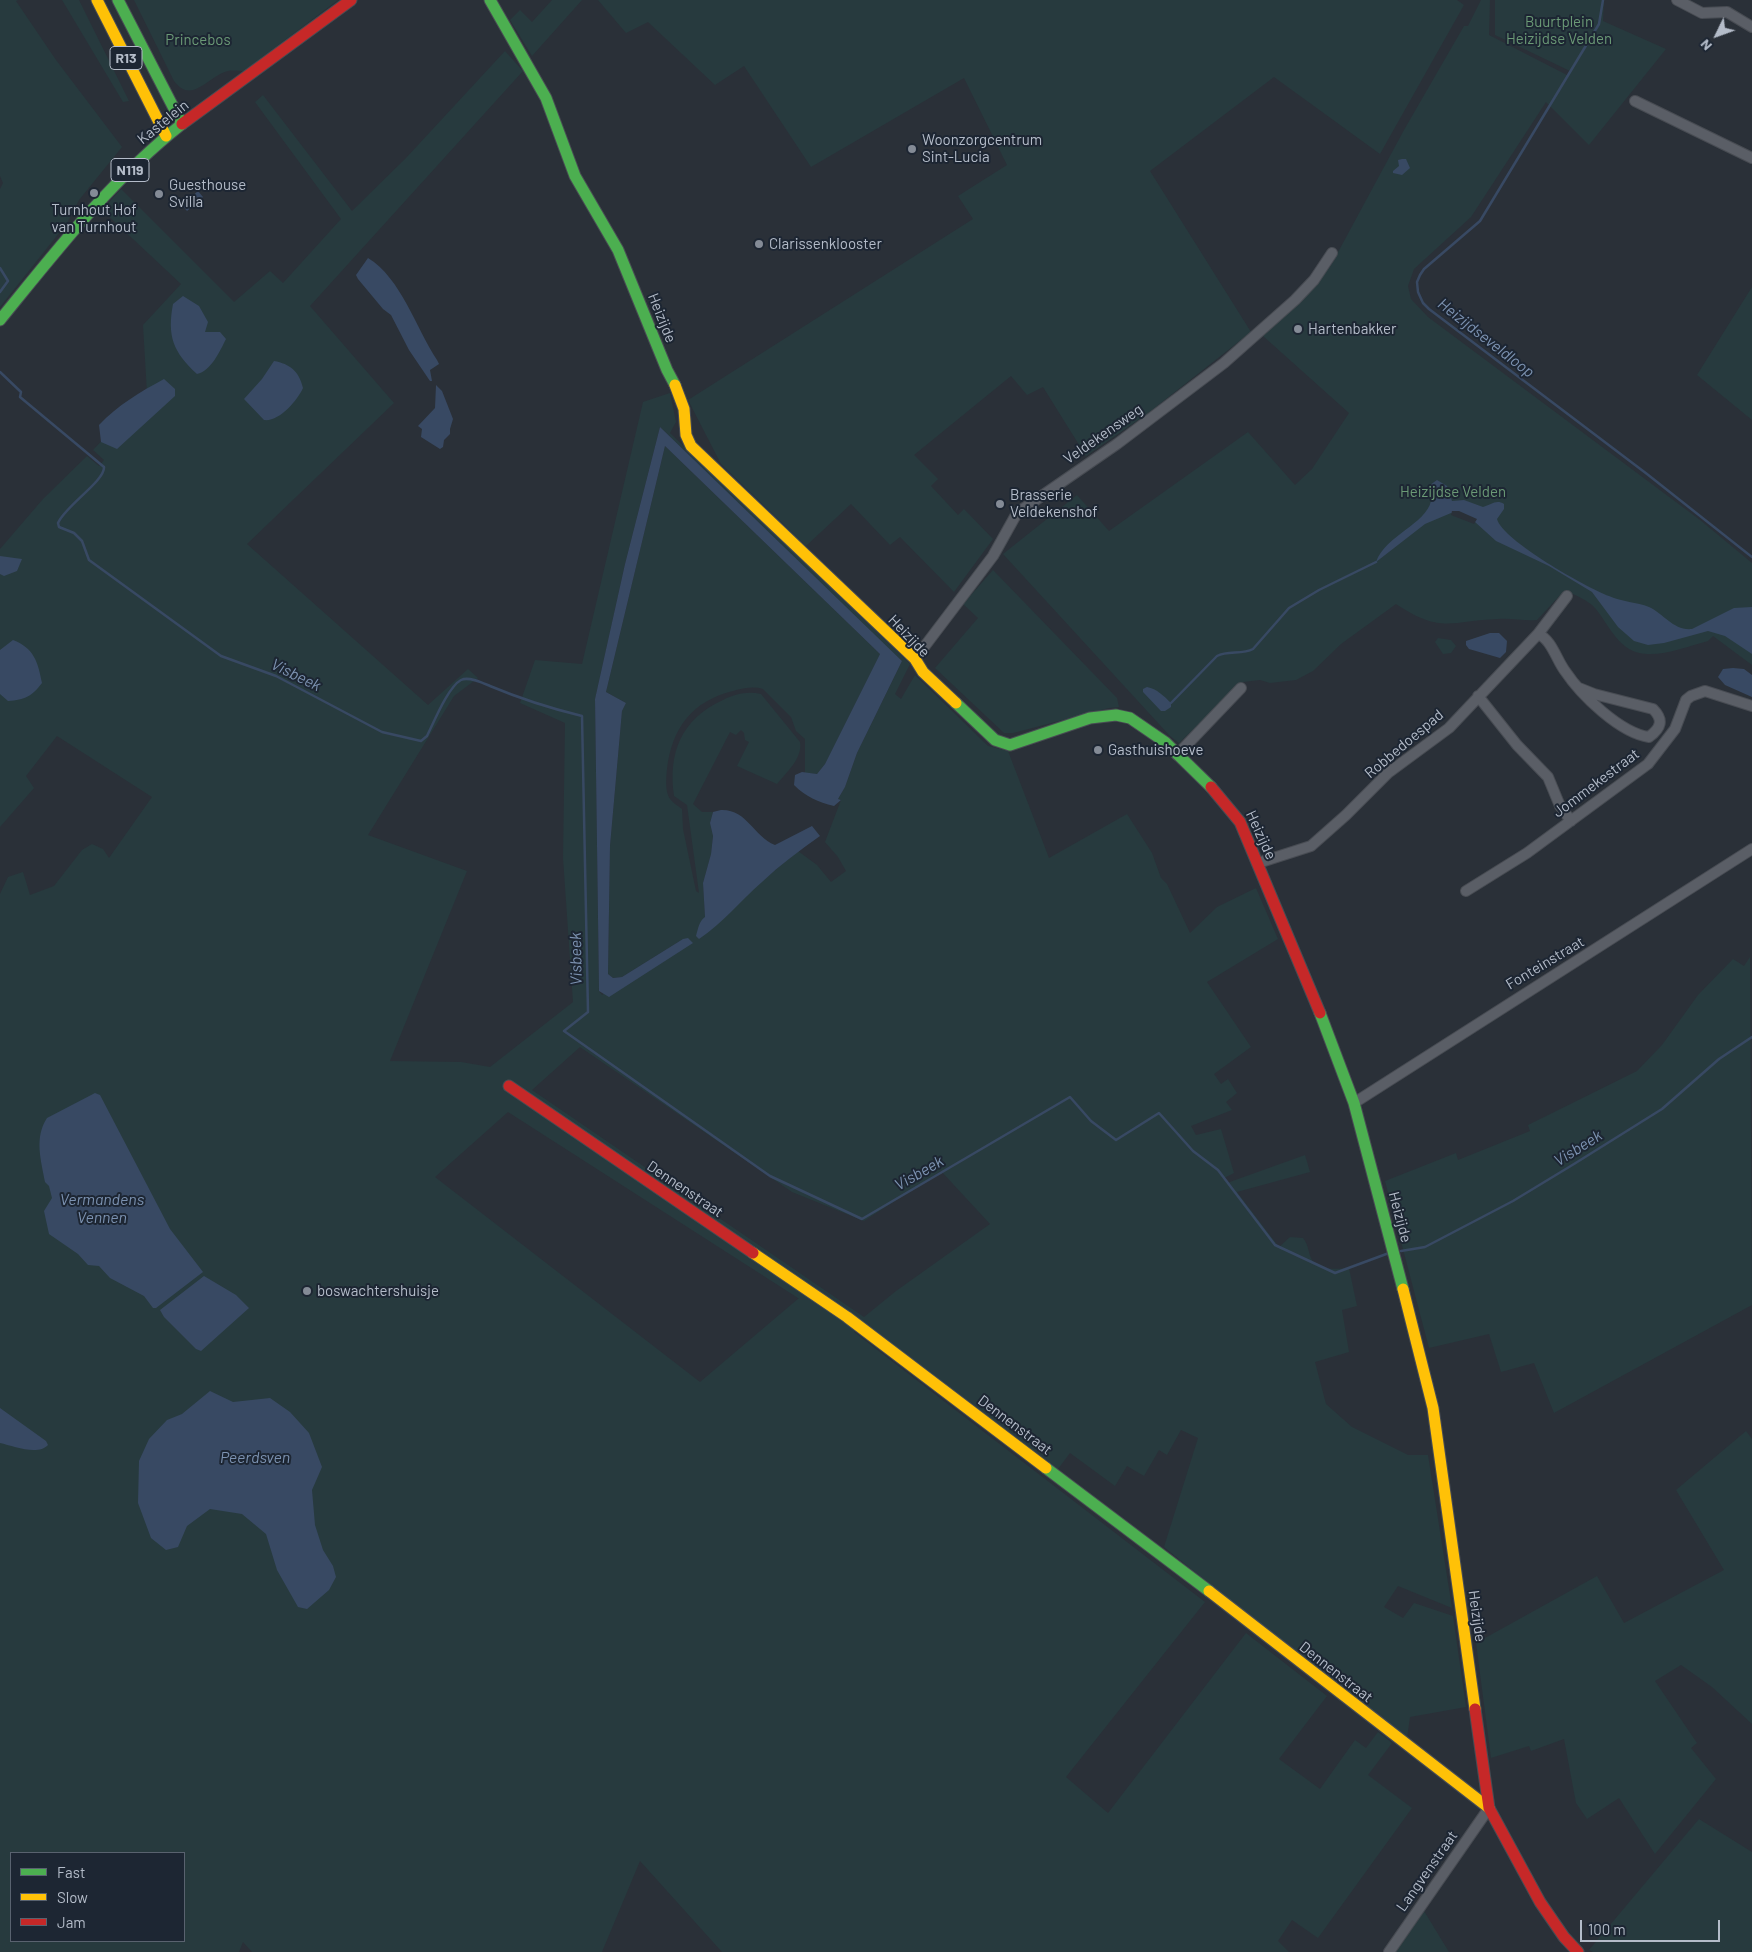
<!DOCTYPE html>
<html>
<head>
<meta charset="utf-8">
<style>
  body { margin:0 }
  #map { position:relative; width:1752px; height:1952px; overflow:hidden; background:#2a3038; font-family:Barlow,sans-serif }
  canvas { display:block }
  .legend { position:absolute; left:10px; top:1852px; width:175px; height:90px; box-sizing:border-box; background:#1d2633; border:1px solid #59626f; margin:0; padding:6px 9px; list-style:none; font-size:15px; color:#b4bcc9 }
  .legend li { display:flex; align-items:center; gap:10px; height:25px }
  .legend b { width:25px; border:1px solid #59626f }
  .north { position:absolute; left:1692px; top:10px; width:50px; height:50px; -webkit-text-stroke:4px #1d2633; paint-order:stroke; rotate:228deg; font-size:14px; font-weight:700; line-height:20px; text-align:center; color:#b4bcc9 }
  .north::after { content:''; display:block; margin:auto; width:18px; height:22px; background:#b4bcc9; clip-path:polygon(50% 0,100% 100%,50% 72%,0 100%) }
  .scale { position:absolute; left:1580px; top:1920px; width:140px; height:22px; box-sizing:border-box; border:2px solid #b4bcc9; border-top:0; padding-left:6px; font-size:15px; line-height:18px; white-space:nowrap; color:#b4bcc9; -webkit-text-stroke:4px #1d2633; paint-order:stroke }
</style>
</head>
<body>
<div id="map">
<canvas width="1752" height="1952"></canvas>
<ul class="legend">
<li><b style="height:6px;background:#4caf50"></b>Fast</li>
<li><b style="height:6px;background:#ffc107"></b>Slow</li>
<li><b style="height:6px;background:#c62828"></b>Jam</li>
</ul>
<div class="north">N</div>
<div class="scale">100 m</div>
</div>
<script>
const context = document.querySelector('canvas').getContext('2d');
context.lineJoin = 'round';
function paint(path, color) {
  context.fillStyle = color;
  context.fill(path, 'evenodd');
}
function trace(path, color, width, dash) {
  context.strokeStyle = color;
  context.lineWidth = width;
  context.lineCap = dash ? 'butt' : 'round';
  context.setLineDash(dash || []);
  context.stroke(path);
}
function label(font, color, halo, rows, align = 'center') {
  context.font = font + ' Barlow,sans-serif';
  context.lineWidth = 4;
  context.setLineDash([]);
  context.textBaseline = 'middle';
  context.strokeStyle = halo;
  context.fillStyle = color;
  for (const [text, x, y, turn = 0] of rows) {
    context.save();
    context.translate(x, y);
    context.rotate((+turn || 0) * Math.PI / 180);
    context.textAlign = isNaN(turn) ? turn : align;
    if (halo) context.strokeText(text, 0, 0);
    context.fillText(text, 0, 0);
    context.restore();
  }
}
paint(new Path2D(`
  M0,0H18L16,1L56,60L122,147L79,200L67,223L0,307V189L3,183L0,176Z
  M62,0H79L129,101L123,102Z
  M134,0H338L244,71C239,71 233,70 228,71C208,76 192,105 174,81Z
  M552,0H582L532,56L510,20L520,10L532,22Z
  M598,0H1457L1464,5L1380,154L1274,77L1150,171L1251,332L1147,414L1086,456L1043,387L1027,395L1011,376L914,455L938,479L931,486L958,515L964,509L993,539L954,592L900,537L890,545L851,504L806,546L721,464L688,400L973,219L958,196L1007,165L964,78L811,167L744,66L715,85L648,22L626,33Z
  M1481,0H1490L1489,35L1567,75L1570,71L1495,35V0H1604L1603,21L1666,49L1589,145L1546,102L1471,217L1414,269L1408,286L1411,299L1428,317L1700,520L1752,563V665L1713,636L1708,641C1689,646 1667,655 1647,654C1619,653 1610,626 1595,608C1588,600 1574,594 1564,591L1537,620C1524,621 1511,618 1498,619C1450,621 1441,634 1396,604L1341,644L1313,671L1296,680L1270,683L1260,680L1243,682L1179,743L1170,736L1003,554L1077,495L1109,531L1248,432L1295,485L1312,469L1349,413L1263,336L1330,267L1404,130L1464,26H1468Z
  M505,51L523,71L310,306L394,403L247,544L428,705L468,669L478,678L454,696L368,835L467,871L390,1061L461,1062L490,1067L573,1002L563,858L565,723L520,703L535,660L582,664L643,402L670,393L676,422L670,433L910,664L895,694L901,699L915,675L988,746L1008,751L1049,858L1127,814L1152,853L1161,878L1167,884L1190,933L1217,907L1256,888L1278,939L1207,982L1251,1047L1214,1074L1221,1084L1228,1079L1237,1093L1226,1102L1232,1110L1191,1126L1196,1135L1221,1129L1234,1173L1224,1178L1227,1183L1305,1155L1310,1172L1237,1192L1279,1247L1290,1237L1303,1238C1309,1245 1308,1253 1312,1260C1320,1271 1338,1269 1349,1268L1357,1306L1342,1310L1349,1352L1315,1362L1326,1404L1352,1427L1408,1455H1428L1452,1608L1398,1586L1384,1607L1403,1618L1414,1603L1453,1616L1466,1707L1410,1717L1407,1738L1274,1637L1164,1547L1198,1438L1181,1430L1167,1455L1159,1450L1144,1476L1127,1466L1115,1486L1070,1453L1058,1469L862,1322L854,1332L1205,1602L1066,1777L1108,1813L1246,1633L1327,1696L1279,1759L1320,1789L1355,1740L1366,1748L1378,1732L1392,1743L1368,1775L1412,1808L1318,1938L1292,1920L1278,1941L1289,1952H722L640,1861L602,1952H252L243,1942L239,1952H0V894L8,877L23,872L30,895L54,886L82,850L92,844L103,849L109,858L152,797L57,736L26,776L34,788L0,827V549L43,499L87,456L99,466L104,460L93,450L147,393L143,325L181,284L102,210L121,189L234,302L270,271L283,283L341,219L255,102L263,95L352,211L406,158ZM660,427L902,661L857,753L845,787L838,799L841,800L825,842L838,857L846,871L831,882L817,865L798,851L762,881L705,917L703,883L711,854L713,836L710,823L713,812H702L693,804L730,732L736,735L741,730L744,733L745,740L749,742L737,766L777,784C786,773 803,758 800,742L761,694C747,691 735,694 723,700C681,719 668,753 674,796L687,805L699,893L696,891L683,829L682,809C678,806 673,803 670,799C665,792 666,778 667,769C672,728 692,701 733,691C744,688 753,686 763,689L791,717L796,731L805,739V773L817,774L825,764L880,654L665,446L606,692L626,703L622,711L610,846L608,974L613,978L622,977L683,939L602,995L599,991L595,699L625,564ZM580,1047L792,1192L864,1221L941,1171L990,1224L896,1291L864,1317L532,1090ZM508,1112L798,1298H799L700,1382L435,1177ZM11,1853H184V1941H11Z
  M1752,287V420L1697,375Z
  M993,570L1117,698L1119,707L1109,708L1013,733H1004L935,668L978,618L963,604Z
  M1438,638L1451,640L1456,646L1451,653L1443,654L1435,642Z
  M1750,957L1752,1305L1554,1413L1534,1363L1501,1372L1489,1334L1429,1348L1385,1181L1456,1153L1458,1160L1530,1131L1528,1125L1637,1071L1662,1045L1698,995L1733,959L1744,966Z
  M1746,1431L1752,1439V1724L1712,1687L1681,1665L1655,1681L1697,1743L1691,1748L1716,1779L1655,1854L1619,1798L1587,1819L1576,1803L1564,1739L1531,1751L1529,1746L1491,1758L1476,1643L1597,1576L1624,1623L1724,1570L1676,1490Z
  M1699,1819L1752,1852V1952H1593L1589,1950Z
  M1424,1911L1449,1952H1396Z`), '#273a3e');
paint(new Path2D(`
  M1402,159H1406L1410,168L1402,175L1393,173V171L1399,166L1398,160Z
  M198,191L203,197L187,211L182,205Z
  M368,258C401,278 416,328 437,360L439,364L430,370L432,381H430L409,350L391,315L383,309L358,279L356,275Z
  M183,296L199,306L208,322L205,332H220L226,339C220,351 211,371 197,374C173,352 167,336 173,304Z
  M274,361C290,364 299,371 303,388C297,401 279,422 264,420L244,399L262,379Z
  M164,379L175,389V396L117,449L101,442L99,425C118,405 140,392 164,379Z
  M436,385L442,391L453,419L450,429V434L444,440L443,447L440,449L421,437L422,429L418,426L435,408Z
  M660,427L902,661L857,753L845,787L838,799L841,800L834,806C818,802 806,797 794,785L795,775L802,772L817,774L825,764L880,654L665,446L606,692L626,703L622,711L610,846L608,974L613,978L622,977L683,939L688,938L693,943L609,997L599,991L595,699L625,564Z
  M1437,480L1447,486L1452,501L1464,500L1483,507C1491,505 1496,499 1504,504V509L1497,519C1502,540 1587,588 1609,596C1622,602 1637,602 1649,607C1664,614 1674,631 1692,629L1734,608L1752,607V654L1725,636L1708,631L1664,643L1648,645L1634,641L1618,627L1592,592L1549,566L1496,541L1475,522L1451,513L1425,524L1376,562C1386,535 1426,524 1431,501C1432,496 1430,490 1430,485Z
  M0,556L22,559L17,571L4,576L0,574Z
  M1490,633H1499L1507,641L1506,652L1500,658L1469,649L1466,645V641Z
  M13,640C34,648 38,662 42,683C32,696 25,700 8,701L0,694V650Z
  M1733,668L1744,669L1752,675V697L1725,685L1718,677L1723,669Z
  M1147,687C1157,689 1164,696 1171,703V707L1165,711H1161L1143,692V689Z
  M721,810C747,809 753,836 775,845L812,826L820,836C800,850 780,865 762,882C740,901 723,923 699,939L696,936C698,929 699,921 705,917L703,883L711,854L713,836L710,823L713,812Z
  M95,1093L100,1095L170,1229L203,1272L156,1308H153L144,1296L110,1278L99,1266L88,1265L78,1254L49,1234L44,1211L52,1198L49,1186L45,1182C41,1160 34,1138 47,1118Z
  M204,1276L236,1295L249,1308L201,1351L196,1349L164,1317L160,1310Z
  M210,1391L233,1402L270,1398L290,1412L309,1433L322,1467L312,1490L315,1525L323,1550L333,1566L336,1577L329,1590L307,1609L298,1607L277,1570L266,1534L242,1514L210,1509L187,1526L178,1547L166,1550L151,1538L138,1503L139,1461L149,1439L167,1420L182,1414Z
  M0,1408L46,1441L48,1445C38,1456 13,1446 0,1443Z`), '#384963');
paint(new Path2D(`
  M1452,511H1459L1477,519L1474,524L1451,515Z`), '#2a3038');
trace(new Path2D(`
  M1603,0L1599,24L1480,221L1424,269L1420,275L1417,282L1418,292L1423,303L1429,309L1647,474L1752,557
  M0,268L8,281L0,292
  M0,372L21,392L20,397L104,467C105,481 65,506 58,523L59,527L74,533L82,541L89,560L221,656L276,676L382,732L421,741L427,736C434,722 448,687 461,680C469,676 483,683 490,686C521,699 549,708 582,716L588,1012L564,1031L770,1176L862,1219L1070,1097L1091,1121L1116,1140L1159,1113L1193,1151L1218,1170L1275,1245L1335,1273L1389,1253
  M1171,703L1217,656C1228,650 1242,655 1253,649L1289,608L1319,590L1376,562
  M1401,1251L1425,1247L1513,1201L1574,1164L1662,1109L1719,1059L1752,1037`), '#384963', 2.5);
const street = new Path2D(`
  M1677,0L1702,13L1727,12L1752,27
  M1635,101L1752,158
  M1538,634C1552,640 1556,659 1565,671C1581,695 1620,733 1649,737C1661,728 1664,720 1653,709L1594,694L1579,688
  M915,659L993,556L1017,513L1117,444L1224,363L1295,300L1314,280L1332,253
  M1478,696L1517,745L1548,777L1560,806L1571,821
  M1177,755L1241,688
  M1258,863L1311,846L1346,815L1388,773L1449,728L1538,634L1567,596
  M1466,891L1527,853L1648,764L1675,729L1686,700L1691,696L1705,691L1752,706
  M1354,1103L1752,849
  M1389,1952L1489,1808`);
const fast = new Path2D(`
  M490,0L546,98L575,176L618,250L667,370L675,385
  M0,320C57,250 111,180 182,124L118,0
  M956,703L995,740L1010,745L1090,718L1116,715L1130,718L1165,742L1211,787
  M1320,1013L1354,1103L1403,1289
  M1046,1468L1209,1591`);
const slow = new Path2D(`
  M97,0L166,136
  M675,385L684,409L686,435L691,446L915,659L923,672L956,703
  M753,1253L847,1317L1046,1468
  M1403,1289L1433,1408L1475,1709
  M1209,1591L1489,1808`);
const jam = new Path2D(`
  M182,124L351,0
  M1211,787L1240,822L1320,1013
  M509,1086L753,1253
  M1475,1709L1489,1808L1540,1902L1564,1937L1578,1952`);
trace(street, '#484c53', 12);
trace(fast, '#484c53', 13);
trace(slow, '#484c53', 13);
trace(jam, '#484c53', 13);
trace(street, '#5a5e66', 10);
trace(fast, '#4caf50', 11);
trace(slow, '#ffc107', 11);
trace(jam, '#c62828', 11);
for (const [x, y, r, color] of [
  [912,149,5,"#848b96"],
  [94,193,5,"#848b96"],
  [159,194,5,"#848b96"],
  [759,244,5,"#848b96"],
  [1298,329,5,"#848b96"],
  [1000,504,5,"#848b96"],
  [1098,750,5,"#848b96"],
  [307,1291,5,"#848b96"]
]) {
  const dot = new Path2D();
  dot.arc(x, y, r, 0, 2 * Math.PI);
  context.fillStyle = color;
  context.fill(dot);
  trace(dot, '#1d2633', 2);
}
for (const [x, y, w] of [
  [126,58,32],
  [130,170,38]
]) {
  const box = new Path2D();
  box.roundRect(x - w / 2, y - 11.5, w, 23, 4);
  context.fillStyle = '#1d2633';
  context.fill(box);
  trace(box, '#b4bcc9', 1);
}
label('bold 14px', '#b4bcc9', null, [
  ["R13",126,58],
  ["N119",130,170]
]);
label('15px', '#6b9a76', '#1d2633', [
  ["Buurtplein",1559,22],
  ["Heizijdse Velden",1559,39],
  ["Princebos",198,40],
  ["Heizijdse Velden",1453,492]
]);
label('15px', '#b4bcc9', '#1d2633', [
  ["Kastelein",163,122,-39],
  ["Heizijde",662,318,68],
  ["Veldekensweg",1103,434,-35],
  ["Heizijde",909,636,46],
  ["Robbedoespad",1404,744,-40],
  ["Jommekestraat",1596,783,-37],
  ["Heizijde",1261,835,65],
  ["Fonteinstraat",1545,963,-31],
  ["Dennenstraat",685,1189,34],
  ["Heizijde",1400,1217,75],
  ["Dennenstraat",1015,1425,37],
  ["Heizijde",1477,1616,82],
  ["Dennenstraat",1336,1672,38],
  ["Langvenstraat",1427,1871,-55]
]);
label('15px', '#b4bcc9', '#1d2633', [
  ["Woonzorgcentrum",922,140],
  ["Sint-Lucia",922,157],
  ["Guesthouse",169,185],
  ["Svilla",169,202],
  ["Turnhout Hof",94,210,"center"],
  ["van Turnhout",94,227,"center"],
  ["Clarissenklooster",769,244],
  ["Hartenbakker",1308,329],
  ["Brasserie",1010,495],
  ["Veldekenshof",1010,512],
  ["Gasthuishoeve",1108,750],
  ["boswachtershuisje",317,1291]
], 'left');
label('italic 16px', '#7c92b1', '#1d2633', [
  ["Heizijdseveldloop",1486,338,38],
  ["Visbeek",296,675,26],
  ["Visbeek",576,959,-91],
  ["Visbeek",1578,1148,-32],
  ["Visbeek",919,1173,-30],
  ["Vermandens",102,1200],
  ["Vennen",102,1218],
  ["Peerdsven",255,1458]
]);
</script>
</body>
</html>
